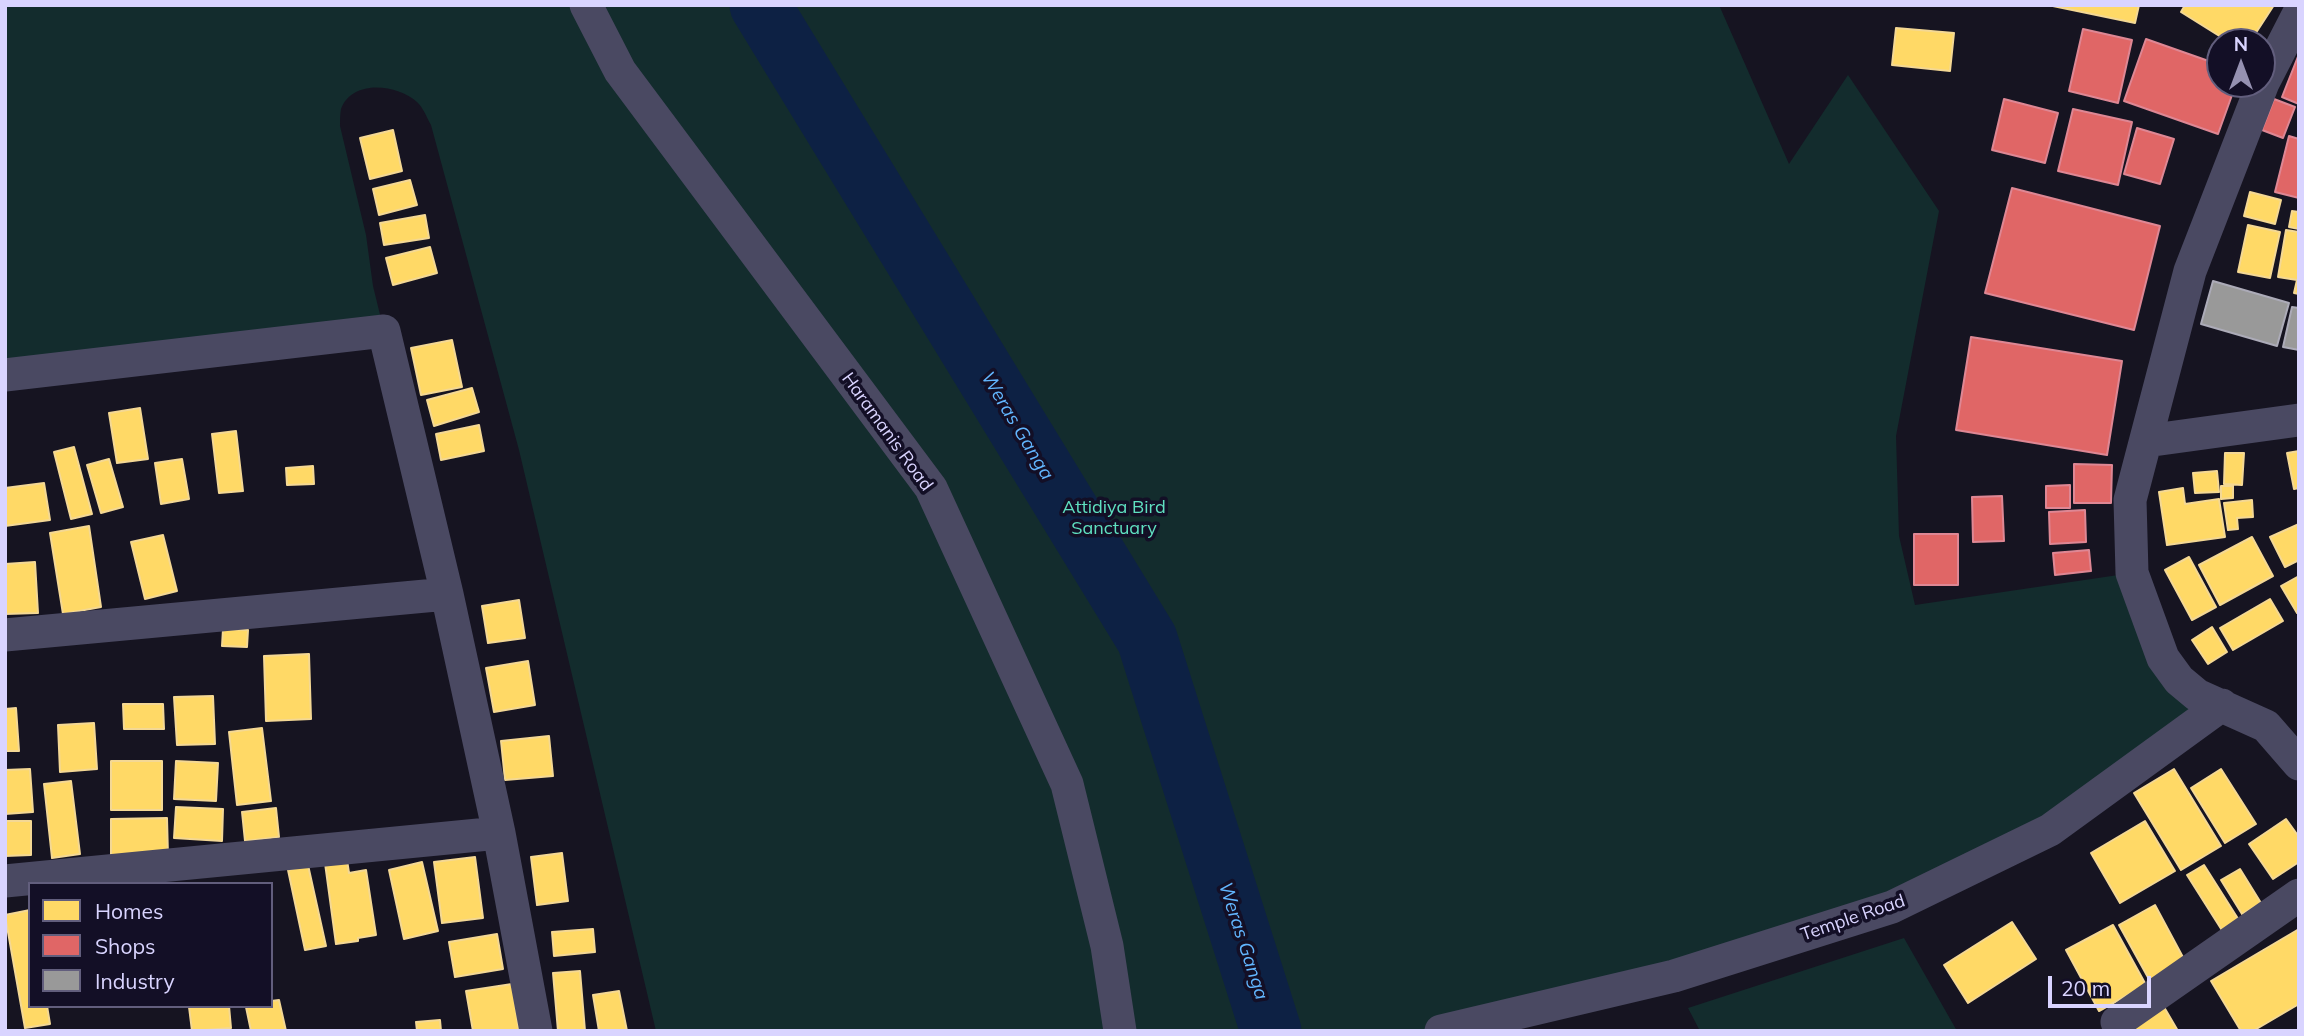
<!DOCTYPE html>
<html>
<head>
<meta charset="utf-8">
<style>
  body { margin:0 }
  #map { position:relative; width:2304px; height:1036px; overflow:hidden; background:#161421; font-family:Mulish,sans-serif }
  canvas { display:block }
  .frame { position:absolute; inset:0; border:7px solid #d9d4ff; pointer-events:none }
  .legend { position:absolute; left:28px; top:882px; width:245px; height:126px; box-sizing:border-box; background:#130f26; border:2px solid #625e7d; margin:0; padding:9px 12px; list-style:none; font-size:21px; color:#d9d4ff }
  .legend li { display:flex; align-items:center; gap:14px; height:35px }
  .legend b { width:35px; border:2px solid #625e7d }
  .north { position:absolute; left:2206px; top:28px; width:70px; height:70px; box-sizing:border-box; background:#130f26; border:2px solid #625e7d; border-radius:50%; rotate:0deg; font-size:19px; font-weight:700; line-height:28px; text-align:center; color:#d9d4ff }
  .north::after { content:''; display:block; margin:auto; width:24px; height:32px; background:#9591b1; clip-path:polygon(50% 0,100% 100%,50% 72%,0 100%) }
  .scale { position:absolute; left:2048px; top:976px; width:103px; height:32px; box-sizing:border-box; border:4px solid #d9d4ff; border-top:0; padding-left:9px; font-size:21px; line-height:24px; white-space:nowrap; color:#d9d4ff; -webkit-text-stroke:5px #130f26; paint-order:stroke }
</style>
</head>
<body>
<div id="map">
<canvas width="2304" height="1036"></canvas>
<div class="frame"></div>
<ul class="legend">
<li><b style="height:19px;background:#ffd966"></b>Homes</li>
<li><b style="height:19px;background:#e06666"></b>Shops</li>
<li><b style="height:19px;background:#999"></b>Industry</li>
</ul>
<div class="north">N</div>
<div class="scale">20 m</div>
</div>
<script>
const context = document.querySelector('canvas').getContext('2d');
context.lineJoin = 'round';
function paint(path, color) {
  context.fillStyle = color;
  context.fill(path, 'evenodd');
}
function trace(path, color, width, dash) {
  context.strokeStyle = color;
  context.lineWidth = width;
  context.lineCap = dash ? 'butt' : 'round';
  context.setLineDash(dash || []);
  context.stroke(path);
}
function label(font, color, halo, rows, align = 'center') {
  context.font = font + ' Mulish,sans-serif';
  context.lineWidth = 7;
  context.setLineDash([]);
  context.textBaseline = 'middle';
  context.strokeStyle = halo;
  context.fillStyle = color;
  for (const [text, x, y, turn = 0] of rows) {
    context.save();
    context.translate(x, y);
    context.rotate((+turn || 0) * Math.PI / 180);
    context.textAlign = isNaN(turn) ? turn : align;
    if (halo) context.strokeText(text, 0, 0);
    context.fillText(text, 0, 0);
    context.restore();
  }
}
paint(new Path2D(`
  M5,5H1719L1789,164L1848,75L1939,211L1896,436L1899,536L1915,605L2132,573L2163,658L2222,705L1966,873L1441,1031H656L519,450L431,125C427,118 423,107 417,102C397,84 352,79 341,109C340,114 340,121 340,126L366,235L373,286L384,331L5,375Z
  M1904,938L1957,1031H1700L1688,1008Z`), '#132c2d');
const homes = new Path2D(`
  M2048,5H2139L2135,23Z
  M2185,5H2274L2250,42H2229L2181,12Z
  M1896,28L1954,33L1950,71L1892,65Z
  M393,130L402,171L370,179L360,138Z
  M410,180L417,205L379,215L373,189Z
  M2250,192L2281,200L2275,224L2244,216Z
  M2292,211L2299,212V229L2289,227Z
  M425,215L429,238L384,245L380,223Z
  M2248,225L2280,232L2270,278L2238,272Z
  M2286,230L2299,232V294L2294,293L2297,280L2278,277Z
  M430,247L437,273L393,285L386,258Z
  M452,340L462,387L421,395L411,348Z
  M472,388L479,412L434,426L427,400Z
  M140,408L148,459L117,463L109,413Z
  M479,425L484,451L441,460L436,434Z
  M236,431L243,491L219,493L212,434Z
  M74,447L92,514L71,519L54,452Z
  M2299,451V488L2294,489L2287,453Z
  M2225,453H2244L2242,485L2224,484Z
  M109,459L123,507L101,513L87,465Z
  M182,459L189,499L161,504L155,463Z
  M313,466L314,484L287,485L286,468Z
  M2217,471L2219,492L2195,493L2193,473Z
  M44,483L50,520L5,526V488Z
  M2221,486H2233V498L2221,499Z
  M2183,488L2185,504L2219,499L2225,537L2167,545L2159,492Z
  M2252,500L2253,517L2237,518L2238,529L2228,530L2224,503Z
  M2299,524V560L2285,567L2270,537Z
  M89,526L101,607L63,614L50,533Z
  M163,535L177,591L145,599L131,542Z
  M2252,537L2273,576L2220,605L2199,565Z
  M2189,557L2216,607L2192,620L2165,570Z
  M35,562L38,613L5,614V564Z
  M2299,576V612L2297,613L2281,586Z
  M2270,599L2283,621L2233,650L2220,628Z
  M519,600L525,638L488,643L482,606Z
  M2212,627L2227,652L2208,664L2192,640Z
  M223,629L248,630L247,647L222,646Z
  M309,654L311,719L266,721L264,656Z
  M528,661L535,705L494,712L486,668Z
  M213,696L215,744L177,745L174,697Z
  M123,704H163L164,729H124Z
  M16,708L19,751H5V709Z
  M94,723L97,769L60,772L58,725Z
  M262,728L271,801L237,805L229,732Z
  M549,736L553,776L505,780L501,741Z
  M111,761H162V810H111Z
  M176,761L218,763L216,801L174,799Z
  M30,769L33,812L5,814V770Z
  M2174,769L2221,846L2181,870L2134,793Z
  M2221,769L2256,824L2225,843L2191,788Z
  M71,781L80,854L52,858L44,784Z
  M176,807L223,809L222,841L174,838Z
  M276,808L279,837L245,841L242,812Z
  M167,818L168,856L111,857V819Z
  M2286,819L2299,837V862L2273,879L2249,844Z
  M5,821H31V855L5,856Z
  M2145,821L2175,871L2120,903L2091,853Z
  M562,853L568,901L537,905L531,857Z
  M475,857L483,918L442,923L434,862Z
  M347,860L349,873L366,870L376,935L358,938V941L336,944L325,863Z
  M422,862L438,931L404,939L389,870Z
  M308,865L326,946L305,950L288,870Z
  M2204,865L2242,925L2225,935L2187,875Z
  M2240,869L2261,903L2242,914L2221,880Z
  M2155,905L2185,961L2150,981L2119,925Z
  M30,910V1006H47L50,1024L25,1028L5,915Z
  M2012,922L2036,959L1968,1003L1944,965Z
  M2113,925L2146,985L2099,1011L2066,950Z
  M593,929L595,952L554,956L552,932Z
  M2299,929V1004L2253,1031H2241L2211,981Z
  M497,934L503,969L455,977L449,942Z
  M580,971L585,1031H558L553,973Z
  M512,984L519,1031H473L466,991Z
  M619,991L627,1031H599L593,995Z
  M279,1000L286,1031H251L246,1007L271,1006V1001Z
  M229,1006L231,1028L192,1031L189,1007Z
  M2164,1007L2178,1031H2122Z
  M440,1020L441,1031H417L416,1022Z`);
paint(homes, '#ffd966');
trace(homes, '#f4d894', 2);
const shops = new Path2D(`
  M2083,29L2132,40L2118,103L2069,91Z
  M2146,39L2220,65V84H2236L2218,134L2124,101Z
  M2299,54V104L2282,97Z
  M2004,99L2058,113L2045,163L1992,150Z
  M2274,99L2295,107L2283,138L2262,130Z
  M2073,109L2132,122L2118,185L2058,171Z
  M2137,128L2174,139L2160,184L2124,174Z
  M2289,136L2299,139V198L2275,192Z
  M2012,188L2160,226L2134,330L1985,293Z
  M1971,337L2122,361L2107,455L1956,430Z
  M2074,464L2112,465L2111,503H2074Z
  M2070,485V508H2046V486Z
  M2002,496L2004,541L1973,542L1972,497Z
  M2085,510L2086,542L2050,544L2049,512Z
  M1914,534H1958V585H1914Z
  M2089,550L2091,571L2055,575L2053,553Z`);
paint(shops, '#e06666');
trace(shops, '#de8794', 2);
const industry = new Path2D(`
  M2213,281L2289,303L2277,346L2201,324Z
  M2292,307L2299,308V350L2283,347Z`);
paint(industry, '#999');
trace(industry, '#acabb8', 2);
trace(new Path2D(`
  M760,5L1147,639L1271,1031`), '#0d2144', 61);
trace(new Path2D(`
  M586,5L620,71L931,488L1067,784L1107,946L1120,1031
  M2299,13L2263,83L2190,271L2130,500L2132,573L2163,658L2179,680L2197,695L2266,726L2299,764
  M5,375L384,331L447,594L499,833L536,1031
  M2146,441L2299,420
  M5,635L447,594
  M5,881L499,833
  M2117,1022L2299,895
  M1441,1031L1674,976L1892,907L2050,830L2222,705`), '#4a4962', 33);
label('18px', '#d9d4ff', '#130f26', [
  ["Haramanis Road",887,432,54],
  ["Temple Road",1853,918,-19]
]);
label('18px', '#5fe0c0', '#130f26', [
  ["Attidiya Bird",1114,508],
  ["Sanctuary",1114,529]
]);
label('italic 19px', '#62b6ff', '#130f26', [
  ["Weras Ganga",1017,426,59],
  ["Weras Ganga",1243,941,72]
]);
</script>
</body>
</html>
